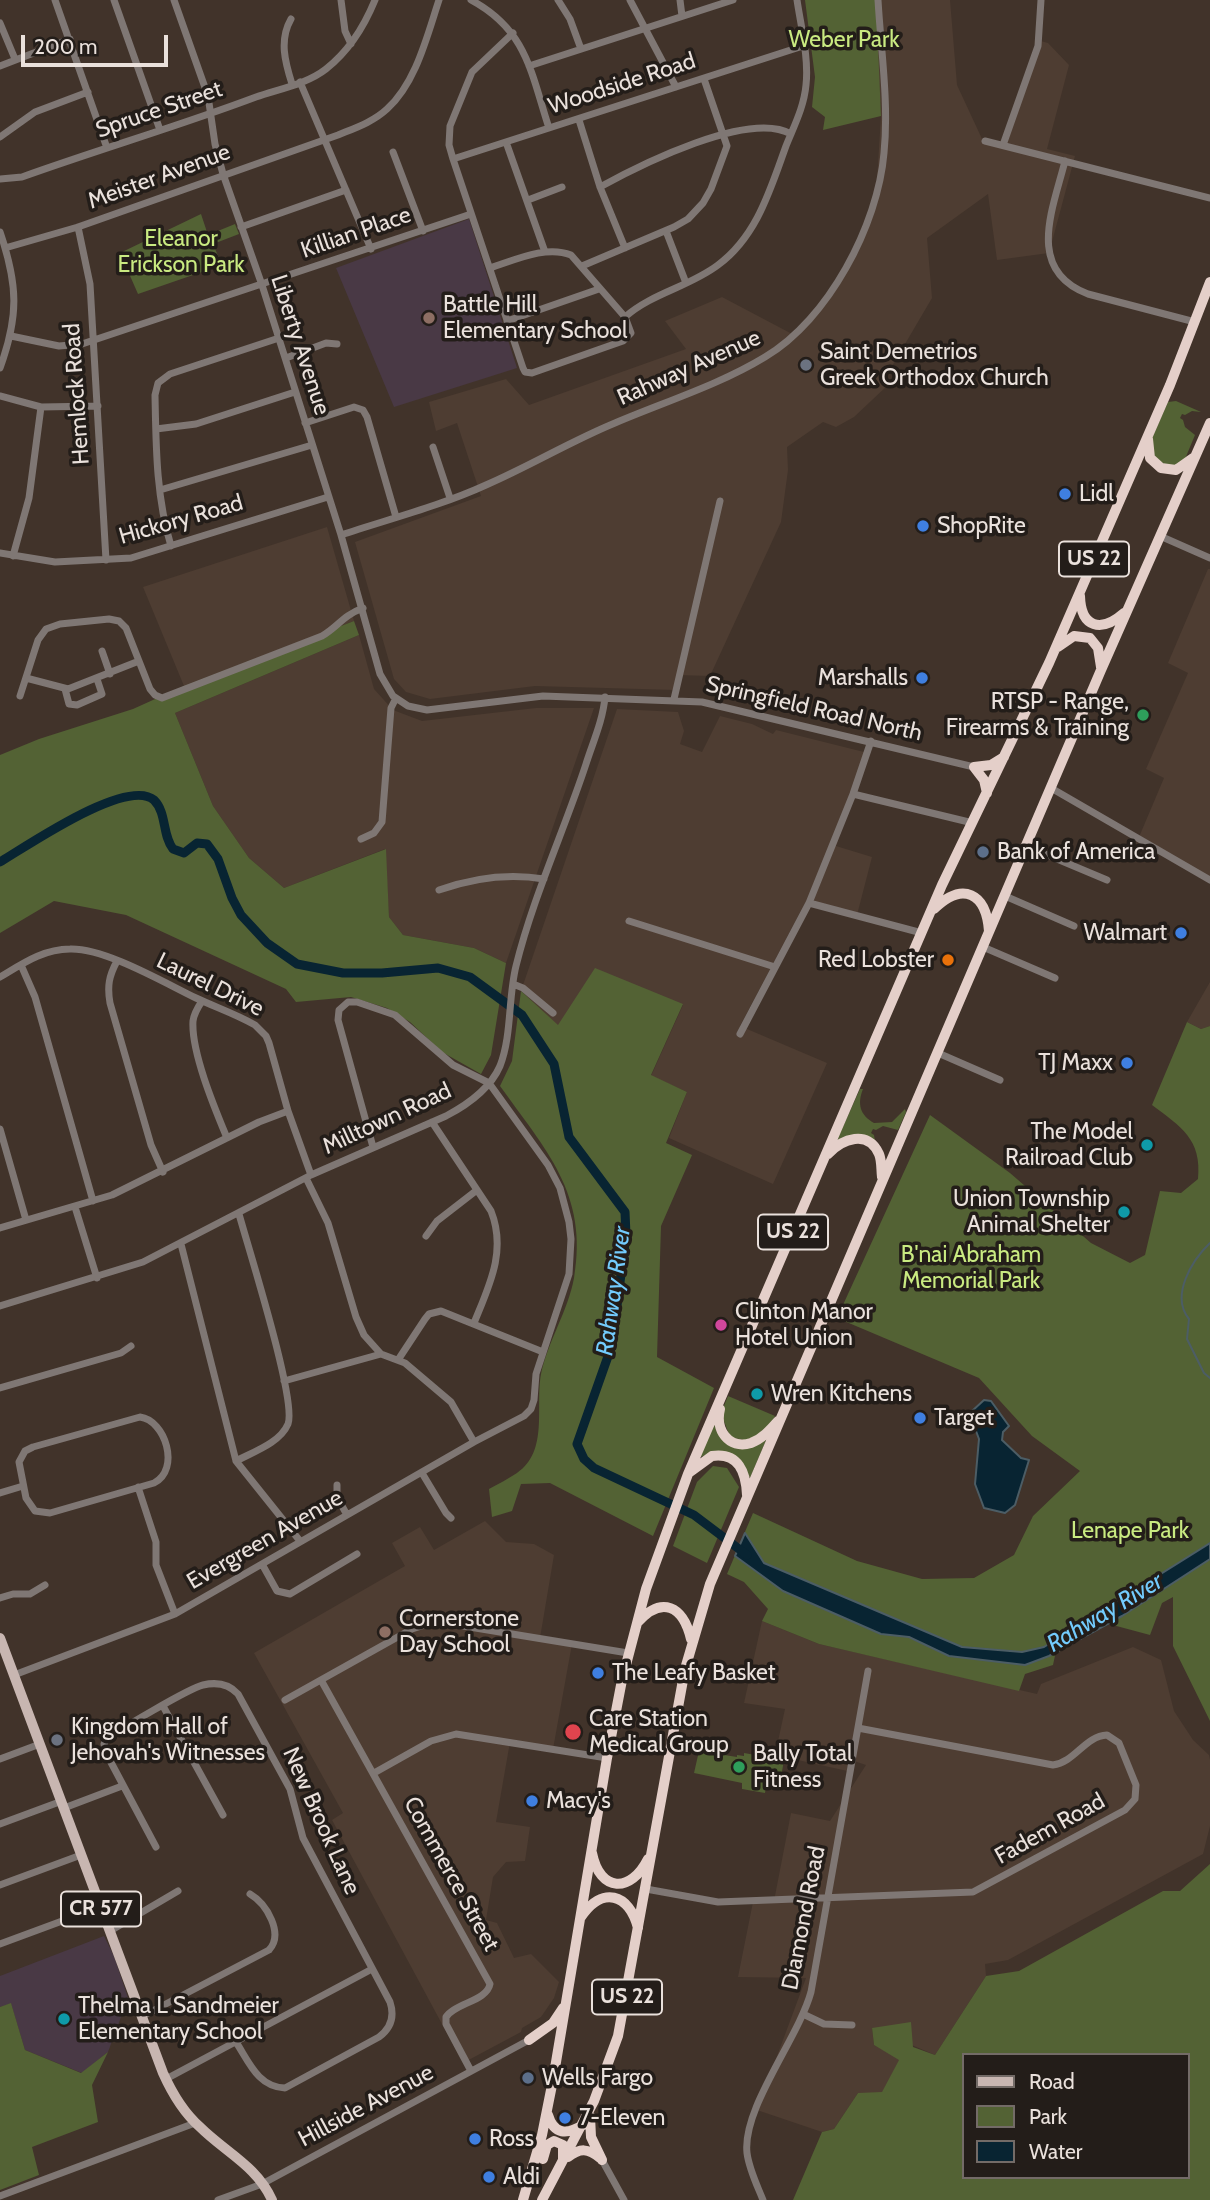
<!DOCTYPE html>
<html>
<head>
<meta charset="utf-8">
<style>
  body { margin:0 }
  #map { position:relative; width:1210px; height:2200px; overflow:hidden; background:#41332a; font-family:Cabin,sans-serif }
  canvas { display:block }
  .legend { position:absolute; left:962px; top:2053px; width:228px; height:126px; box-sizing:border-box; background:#231d19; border:2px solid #736b67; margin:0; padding:9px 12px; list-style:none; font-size:21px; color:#eae1dc }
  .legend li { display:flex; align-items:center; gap:14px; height:35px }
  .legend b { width:35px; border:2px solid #736b67 }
  .scale { position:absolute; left:21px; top:35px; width:147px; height:32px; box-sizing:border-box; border:4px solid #eae1dc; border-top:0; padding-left:9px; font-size:21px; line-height:24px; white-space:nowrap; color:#eae1dc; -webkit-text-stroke:5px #231d19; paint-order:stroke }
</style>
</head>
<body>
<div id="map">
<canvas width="1210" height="2200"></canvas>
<ul class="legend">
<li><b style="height:9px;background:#c8b6b1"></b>Road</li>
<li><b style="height:19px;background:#536234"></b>Park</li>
<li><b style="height:19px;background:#082432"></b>Water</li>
</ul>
<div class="scale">200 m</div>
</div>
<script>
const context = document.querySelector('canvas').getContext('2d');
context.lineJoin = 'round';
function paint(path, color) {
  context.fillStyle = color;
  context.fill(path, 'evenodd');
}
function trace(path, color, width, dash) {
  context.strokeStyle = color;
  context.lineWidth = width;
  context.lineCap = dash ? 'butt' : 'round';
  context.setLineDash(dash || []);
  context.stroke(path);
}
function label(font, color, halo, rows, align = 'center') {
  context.font = font + ' Cabin,sans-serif';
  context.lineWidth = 7;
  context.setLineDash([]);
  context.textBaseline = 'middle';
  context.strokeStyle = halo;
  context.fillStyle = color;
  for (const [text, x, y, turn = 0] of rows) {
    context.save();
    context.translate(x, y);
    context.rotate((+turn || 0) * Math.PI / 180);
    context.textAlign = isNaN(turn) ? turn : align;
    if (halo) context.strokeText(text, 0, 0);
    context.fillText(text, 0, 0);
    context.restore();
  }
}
paint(new Path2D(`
  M874,0H950L957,85L983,141L1001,143L1037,40L1048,43L1069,65L1047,149L1075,156L1049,253L997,260L988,194L927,238L932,298L888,373V385L854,417L836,427L823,422L787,447L788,470L781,522L710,676L677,675L676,690L535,686L430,699L406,692L394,679L355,542L481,496L457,423L436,431L429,402L506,379L529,405L686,349L665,321L722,297L794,335L838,282L876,196L881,116Z
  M327,527L354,621L184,686L143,587Z
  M1208,569H1210V877L1139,837L1164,778L1146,769L1188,673L1168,663Z
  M359,635L374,689L393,710L422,721L536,708H594L506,963L474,948L403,935L389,917L385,849L284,888L249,858L213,806L175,713Z
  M617,709L678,712L684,731L680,744L702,752L720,716L752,724L773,734L776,730L868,753L836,846L872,857L857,915L806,901L740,1026L827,1063L773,1184L669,1138L687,1092L651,1076L683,1005L558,1026L521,991Z
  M1210,982V1026L1201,1029L1187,1022Z
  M485,1521L506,1542L534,1544L554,1555L540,1638L572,1644L553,1749L510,1742L496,1822L530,1827L525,1861L506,1862L493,1877L486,1920L497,1923L514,1958L531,1954L559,1982L554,1998L541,2017L522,2028L521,2032L463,2063L332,1820L343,1813L254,1653L405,1566L392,1543L420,1527L434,1550Z
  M762,1621L819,1644L1037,1694L1041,1684L1133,1647L1161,1660L1174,1711L1193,1740L1209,1755L1210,1760V1826L1203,1854L1008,1960L985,1964L986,1976L935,2055L872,2028L874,2045L900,2059L882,2093H858L834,2129L822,2132L757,2110L806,1978L738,1977L753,1902L774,1901L791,1813L830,1821L866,1765L854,1761L852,1772L775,1755L785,1709L744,1703Z`), '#4e3d32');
paint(new Path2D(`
  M469,219L517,368L394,407L336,268Z
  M104,1936L114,1956L128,1998L108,2052L82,2073L25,2050L11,2004L0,2007V1976Z`), '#493945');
paint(new Path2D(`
  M805,0H876L881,116L823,130L825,117L812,107L815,77Z
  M201,214L208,235L235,224L239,234L213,244L222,265L138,294L120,253Z
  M1176,401L1201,412L1192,411L1185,415L1182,414L1180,418L1183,420L1185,427L1195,435L1185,459L1173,468L1154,459L1152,438L1168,402Z
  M354,621L359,635L175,713L213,806L249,858L284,888L386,849L389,917L403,935L474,948L506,963L491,1055L481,1074L442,1052L410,1022L387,1008L351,997L296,1002L286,989L126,915L54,901L0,933V755L39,739L133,709L184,686Z
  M595,968L683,1004L651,1075L687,1092L666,1143L692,1155L661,1226L657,1357L714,1388L653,1536L550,1483L521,1484L512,1511L492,1517L489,1489C498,1484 508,1479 517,1473C549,1451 535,1407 541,1374C548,1341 568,1311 574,1278C589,1194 545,1149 500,1086L512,1061L521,991L558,1025Z
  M1187,1022L1201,1029L1210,1026V1721L1173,1646V1597L1162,1603L1150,1635L1109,1624L1056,1651L1053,1665L1025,1674L1019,1691L819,1644L762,1621L768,1609L744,1582L727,1574L753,1513L857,1561L922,1579L974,1578L1014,1555L1033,1516L1080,1471L1032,1436L979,1378L837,1318L930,1115L1010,1173L1091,1243L1130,1263L1145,1255L1160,1191L1181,1193L1198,1179C1202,1139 1181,1127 1152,1105Z
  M860,1089H863C857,1104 860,1115 874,1123L892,1122L905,1109L906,1112L898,1130L883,1126L876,1130L873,1129L871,1133L874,1135L875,1141L837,1140Z
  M728,1396L775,1416L768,1429L748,1441L730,1437L721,1413Z
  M716,1425L729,1444L767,1438L750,1478L744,1466L707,1455L700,1457L713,1426Z
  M713,1466L727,1468L739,1487L707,1563L673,1546L697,1482Z
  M699,1751L737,1757V1755L744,1756V1753L784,1760L780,1783L767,1781L765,1793L742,1789V1783L694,1773Z
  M1210,1864V2200H793L822,2132L834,2129L858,2093L882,2092L899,2060L874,2045L872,2028L911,2022L913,2047L935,2055L986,1976L1019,1971L1163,1891H1180ZM963,2055H1187V2177H963Z
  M11,2003L25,2050L81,2073L108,2052L92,2085L98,2122L32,2147L39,2175L0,2190V2007Z`), '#536234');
const water = new Path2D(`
  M984,1400L991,1401L1009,1426L1003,1432L1002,1440L1021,1458L1029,1460L1015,1505L1005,1513L984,1508L975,1484L979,1439L973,1423L971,1412Z
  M745,1533L764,1563L962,1647L1022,1652L1044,1647L1210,1543V1559L1122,1616L1049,1656L1025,1665L949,1656L909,1637L881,1634L783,1591L735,1556Z`);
paint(water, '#082432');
trace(water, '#4c5d65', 2);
trace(new Path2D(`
  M1210,1243C1192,1260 1170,1296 1189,1319L1187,1339L1204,1373L1210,1378`), '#4c5d65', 2);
trace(new Path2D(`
  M0,862C27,846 127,777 154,800C167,813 162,835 173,849L184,853L197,843L207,844L218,859L232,898L241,915L267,943L297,964L343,973H382L438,968L470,977L522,1015L554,1064L569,1137L625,1212L626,1235L612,1345L577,1444L584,1459L594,1468L694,1515L747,1555`), '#082432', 9);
trace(new Path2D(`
  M55,0L107,148
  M114,0L160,130
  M174,0L208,96L215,144L223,174L262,285L341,535L380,674L393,696L408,706L427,710L543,696L702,702L974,767
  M341,0L345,31L351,44
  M471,0C527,30 531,73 549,128
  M558,0L570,19L581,49
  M630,0L676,87
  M680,0L682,16
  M291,19C279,40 285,62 292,84
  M0,23L15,59
  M0,66L70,39
  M529,66L733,0
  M300,82L371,249
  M579,120L600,187L625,248
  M0,137L35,112L88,92
  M985,141L1210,198
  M506,142L545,252
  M1003,145L1038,46L1041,0
  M393,152L423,231
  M453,159L803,46
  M1065,161C1053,209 1025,270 1088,294L1195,322
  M0,179L22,177C100,149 179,126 256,97C279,89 307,84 326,69C349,51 364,27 375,0
  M600,187C640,165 749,110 791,134
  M528,200L562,187
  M78,227L90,284L106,560
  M241,227L346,190
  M666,231L686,283
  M0,232C18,285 19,316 0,368
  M5,248L78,227L338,135C355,128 373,122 387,109C416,83 427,36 439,0
  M582,266L674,227L688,219L703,203L711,189L727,146L704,79
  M490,268C515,260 546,245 571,255L625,317L631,333L623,341L532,373L525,372L523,368L453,159L449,145L450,126L472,72L513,33
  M625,317C652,293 689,287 718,265C757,236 770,190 786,146C794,126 804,107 806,85C809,58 801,27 797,0
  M507,321L599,289
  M11,336L59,346L82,344L471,214
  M286,358L326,343L337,344
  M0,396L41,407L98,406
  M305,423L354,407L363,410L367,417L396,517
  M156,429L196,424L295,392
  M433,447L450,498
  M160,490L312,445
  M341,535C389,519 440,506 486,485C530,466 571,441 615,423C664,402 719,385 765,357C828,320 878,225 884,153C889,103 881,51 878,0
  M1160,536L1210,558
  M171,546C156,497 156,445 155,395L158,383L170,374L279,338
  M0,553L55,562L131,558L328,497
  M13,556L29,498L41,407
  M102,651L110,674
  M26,678L68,689L139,661
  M65,689L69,704L77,705L102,694L97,679
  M20,696L38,640L46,629L60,624L109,619L119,621L126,628L150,689L155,695L162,698L322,636C339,626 342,616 363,608
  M674,699L720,501
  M1051,788L1210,880
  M853,794L973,823
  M361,839L374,833L382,822L391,708L396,698
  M1026,846L1107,880
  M439,890C473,878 508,873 544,879
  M1005,896L1074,926
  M809,903L922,933
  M629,921L775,967
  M983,947L1055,978
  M117,961C109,976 107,986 110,1003L151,1145L163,1172
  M21,965L35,997L93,1201
  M0,977C22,964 43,949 70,949C105,948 163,982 196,998C215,1007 236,1014 255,1025L266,1036L269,1043L288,1111L311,1175
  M513,984L523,988L553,1013
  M202,1001C198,1007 194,1013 193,1021C191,1052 215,1109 227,1138
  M740,1034L809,903L853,794L871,741
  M938,1053L1000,1080
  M432,1122L491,1211C507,1251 489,1286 474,1323
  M0,1129L26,1220
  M306,1178L328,1223L356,1317L364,1335L381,1354L405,1363L451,1402L474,1442
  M75,1207L97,1278
  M0,1228L112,1195L259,1122L288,1111
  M426,1236L437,1221L477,1190
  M181,1244L236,1461L300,1541
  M0,1306L143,1262L311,1175L446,1116C467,1105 490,1089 500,1066C512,1035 508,998 516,966C533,897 564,831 586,764C593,742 603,720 605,697
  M398,1360L425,1319L429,1314L441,1311L543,1352
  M284,1381L381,1354
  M0,1388L121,1353L131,1346
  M140,1417C165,1420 181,1469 154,1483L50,1513L35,1511L26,1498L19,1462L25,1451L33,1447Z
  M236,1461C253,1452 280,1443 288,1424C297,1401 248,1247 239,1214
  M422,1473L446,1513L451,1518
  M337,1485V1497L347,1515
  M138,1487L156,1542V1565L175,1614
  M0,1493L23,1486
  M262,1564L277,1591L290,1594L357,1554
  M0,1598L13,1594H30L45,1585
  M14,1675L175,1614L474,1442L524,1416L531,1409L534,1400L536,1374L569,1274L571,1239L569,1222L560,1188L548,1165L489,1083L453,1065L395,1015L357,1002H348L339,1010L338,1020L373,1147
  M321,1680L490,1984C487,2001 455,2003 446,2017V2024L471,2071
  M285,1700L412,1629L431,1623H445L628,1653
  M163,1706L223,1815
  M0,1759L40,1744
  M374,1773L431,1741L456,1734L607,1758
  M64,1808L122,1786
  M0,1824L62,1801
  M156,1847L106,1753L104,1744L106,1740C116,1731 190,1688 203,1685C216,1682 228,1683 238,1694L290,1789L303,1838L390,2002C395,2017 391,2028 379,2037L285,2088C258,2087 249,2062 236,2042
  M0,1885L81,1855
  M646,1889L718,1902L973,1892L1125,1810L1135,1799L1136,1785L1119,1743L1107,1735C1085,1736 1075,1762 1053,1765L858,1728
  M110,1931L178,1891
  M0,1944L100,1907
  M803,2014L824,2024L852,2025
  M141,2017L269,1950C284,1934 267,1904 250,1894
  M166,2079L372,1969
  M602,2160L624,2200
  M0,2196L195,2123
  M218,2200L262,2184L529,2040
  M763,2200C757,2185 749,2169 747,2153C742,2108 798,2039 811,1992L868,1671`), '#7f7774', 7);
trace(new Path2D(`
  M0,1638L163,2073C172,2093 184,2113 200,2127C225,2152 257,2166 272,2200`), '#c8b6b1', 10);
trace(new Path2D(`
  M1148,439L1150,458L1161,468L1176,470L1193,458
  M1080,596C1081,628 1101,633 1124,613
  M1058,647L1074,636L1090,638L1098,648L1101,667
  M974,767L991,765L1004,757
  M974,767L984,780L987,793
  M934,909C963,881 986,893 989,931
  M828,1154C842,1139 868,1129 879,1154C882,1161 881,1170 882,1177
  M720,1409C715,1429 728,1450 751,1443C762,1439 770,1430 778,1421
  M690,1472L712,1456C739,1452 746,1473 747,1495
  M637,1623C662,1595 683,1606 691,1639
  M592,1853C600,1893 631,1893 648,1859
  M581,1917C602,1886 629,1893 638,1928
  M529,2040L553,2023L563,2008
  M548,2115C554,2135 567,2135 583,2125
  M590,2116L591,2137L602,2160
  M568,2157C580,2148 588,2148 600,2158
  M543,2159L547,2145L554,2141L563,2145V2159
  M523,2200L542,2135L553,2080L607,1758L622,1680L646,1589L688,1474L942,885L1049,663L1170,385L1210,282
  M542,2200L594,2101L618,2036L685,1669L710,1584L1101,670L1210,423`), '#e4cfc9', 10);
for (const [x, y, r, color] of [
  [429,318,7,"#8d6e63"],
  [806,365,7,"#6b7280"],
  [1065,494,7,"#3f7fe0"],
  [923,526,7,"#3f7fe0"],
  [922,678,7,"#3f7fe0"],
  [1143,715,7,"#2e9e5b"],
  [983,852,7,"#5c6f8a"],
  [1181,933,7,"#3f7fe0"],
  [948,960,7,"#e8710a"],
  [1127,1063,7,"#3f7fe0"],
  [1147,1145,7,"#0f9aa8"],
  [1124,1212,7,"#0f9aa8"],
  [721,1325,7,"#d1479c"],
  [757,1394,7,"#0f9aa8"],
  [920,1418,7,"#3f7fe0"],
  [385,1632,7,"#8d6e63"],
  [598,1673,7,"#3f7fe0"],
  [573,1732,9,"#e0444e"],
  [57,1740,7,"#6b7280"],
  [739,1767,7,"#2e9e5b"],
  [532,1801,7,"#3f7fe0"],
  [64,2019,7,"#0f9aa8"],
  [528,2078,7,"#5c6f8a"],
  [565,2118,7,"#3f7fe0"],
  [475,2139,7,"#3f7fe0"],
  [489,2177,7,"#3f7fe0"]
]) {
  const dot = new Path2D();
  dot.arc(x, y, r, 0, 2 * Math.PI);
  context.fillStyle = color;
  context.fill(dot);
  trace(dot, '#231d19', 2.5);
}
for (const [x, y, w] of [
  [1094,559,70],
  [793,1232,70],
  [101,1909,80],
  [627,1997,70]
]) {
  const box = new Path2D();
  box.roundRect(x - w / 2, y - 17.5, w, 35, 5);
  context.fillStyle = '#231d19';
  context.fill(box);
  trace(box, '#eae1dc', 2);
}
label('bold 21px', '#eae1dc', null, [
  ["US 22",1094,559],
  ["US 22",793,1232],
  ["CR 577",101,1909],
  ["US 22",627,1997]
]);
label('23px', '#c9ea81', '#231d19', [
  ["Weber Park",844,40],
  ["Eleanor",181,239],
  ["Erickson Park",181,265],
  ["B'nai Abraham",971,1255],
  ["Memorial Park",971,1281],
  ["Lenape Park",1130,1531]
]);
label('23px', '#eae1dc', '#231d19', [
  ["Woodside Road",622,84,-18],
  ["Spruce Street",159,110,-19],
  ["Meister Avenue",159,177,-20],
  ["Killian Place",356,233,-19],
  ["Liberty Avenue",300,345,72],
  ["Rahway Avenue",689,368,-24],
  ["Hemlock Road",77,394,-94],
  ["Hickory Road",181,520,-16],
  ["Springfield Road North",814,709,13],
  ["Laurel Drive",210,985,26],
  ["Milltown Road",387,1119,-25],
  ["Evergreen Avenue",265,1540,-30],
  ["New Brook Lane",321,1821,66],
  ["Fadem Road",1050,1829,-29],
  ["Commerce Street",451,1874,61],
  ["Diamond Road",804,1918,-79],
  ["Hillside Avenue",366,2106,-28]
]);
label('23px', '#eae1dc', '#231d19', [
  ["Battle Hill",443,305],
  ["Elementary School",443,331],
  ["Saint Demetrios",820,352],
  ["Greek Orthodox Church",820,378],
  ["Lidl",1079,494],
  ["ShopRite",937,526],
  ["Marshalls",908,678,"right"],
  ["RTSP - Range,",1129,702,"right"],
  ["Firearms & Training",1129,728,"right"],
  ["Bank of America",997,852],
  ["Walmart",1167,933,"right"],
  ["Red Lobster",934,960,"right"],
  ["TJ Maxx",1113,1063,"right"],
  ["The Model",1133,1132,"right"],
  ["Railroad Club",1133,1158,"right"],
  ["Union Township",1110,1199,"right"],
  ["Animal Shelter",1110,1225,"right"],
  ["Clinton Manor",735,1312],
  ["Hotel Union",735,1338],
  ["Wren Kitchens",771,1394],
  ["Target",934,1418],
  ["Cornerstone",399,1619],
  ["Day School",399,1645],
  ["The Leafy Basket",612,1673],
  ["Care Station",589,1719],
  ["Medical Group",589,1745],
  ["Kingdom Hall of",71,1727],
  ["Jehovah's Witnesses",71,1753],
  ["Bally Total",753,1754],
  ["Fitness",753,1780],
  ["Macy's",546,1801],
  ["Thelma L Sandmeier",78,2006],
  ["Elementary School",78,2032],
  ["Wells Fargo",542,2078],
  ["7-Eleven",579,2118],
  ["Ross",489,2139],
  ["Aldi",503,2177]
], 'left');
label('italic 24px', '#73cbfd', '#231d19', [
  ["Rahway River",614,1291,-82],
  ["Rahway River",1105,1613,-31]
]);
</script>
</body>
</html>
